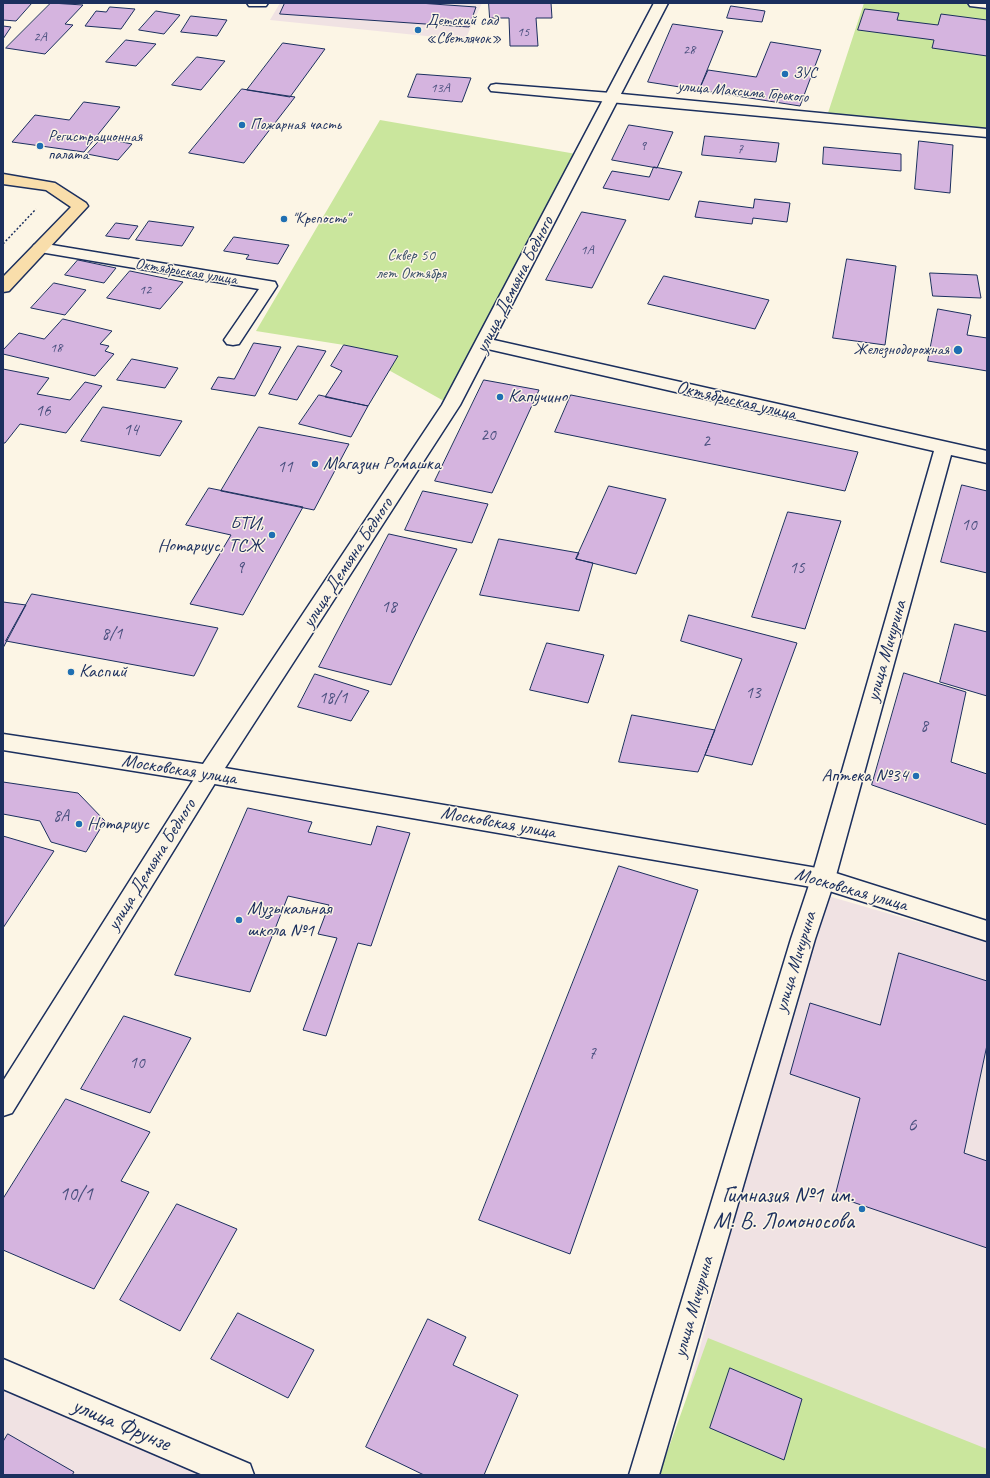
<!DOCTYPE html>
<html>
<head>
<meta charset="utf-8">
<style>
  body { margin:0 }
  #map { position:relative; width:990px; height:1478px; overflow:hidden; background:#fcf5e5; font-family:Caveat,sans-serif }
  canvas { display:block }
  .frame { position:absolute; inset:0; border:4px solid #1b2f5e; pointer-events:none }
</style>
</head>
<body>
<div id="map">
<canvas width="990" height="1478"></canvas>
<div class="frame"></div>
</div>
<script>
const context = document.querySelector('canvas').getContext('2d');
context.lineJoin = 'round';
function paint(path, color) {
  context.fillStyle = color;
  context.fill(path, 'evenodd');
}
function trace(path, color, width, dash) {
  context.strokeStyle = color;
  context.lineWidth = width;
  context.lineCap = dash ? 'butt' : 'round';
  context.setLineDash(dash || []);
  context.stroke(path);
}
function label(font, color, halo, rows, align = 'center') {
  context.font = font + ' Caveat,sans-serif';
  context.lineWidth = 3;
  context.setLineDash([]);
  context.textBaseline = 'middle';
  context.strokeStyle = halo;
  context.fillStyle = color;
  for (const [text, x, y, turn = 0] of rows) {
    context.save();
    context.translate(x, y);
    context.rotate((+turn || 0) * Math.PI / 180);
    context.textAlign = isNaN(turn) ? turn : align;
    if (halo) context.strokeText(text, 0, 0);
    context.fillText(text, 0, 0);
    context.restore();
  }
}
paint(new Path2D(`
  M280,3H482L465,40L270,20Z
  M821,894L987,942V1475H666Z
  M3,1379L211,1475H3Z`), '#f0e2e3');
paint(new Path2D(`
  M864,3H987V133L826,119Z
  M380,120L582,155L451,405L344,345L256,331Z
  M708,1338L987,1449V1475H659Z`), '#cae69d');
const building = new Path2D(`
  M3,3H32L16,21L3,20Z
  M51,3L83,5L65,24L73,25L45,54L6,48Z
  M285,3H419L476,7L469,27L280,14Z
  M489,3H551L552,18H536L538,46H510L509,18H490Z
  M731,6L765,11L762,22L727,18Z
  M110,7L135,9L121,29L85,26L96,11L106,12Z
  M865,9L899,13L897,20L938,25L941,14L987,20V56L932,48L934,40L858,30Z
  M156,11L180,15L164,34L139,30Z
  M191,16L227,20L217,36L181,32Z
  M673,24L723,31L699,90L648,82Z
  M3,26L11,27L3,39Z
  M126,40L156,44L136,66L106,62Z
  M771,42L821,50L800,106L699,90L708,70L756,77Z
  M283,43L325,49L290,97L247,90Z
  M197,57L225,61L201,90L172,85Z
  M417,74L471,78L462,102L408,97Z
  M242,89L295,97L244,163L189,153Z
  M84,102L120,107L84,152L12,142L35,115L69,120Z
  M629,125L673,132L657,168L612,160Z
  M705,136L779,143L776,162L702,155Z
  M102,138L132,144L118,160L87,154Z
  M919,141L953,145L950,193L915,189Z
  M824,147L901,154V171L823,164Z
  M654,167L682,172L669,200L603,188L612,171L649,177Z
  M755,199L790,203L787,222L753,218L752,224L695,217L699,201L753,208Z
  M582,212L626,220L592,288L546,280Z
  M149,221L194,227L182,246L136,240Z
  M116,223L138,226L129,239L106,236Z
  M234,237L289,245L278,264L246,259L249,255L224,251Z
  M847,259L896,266L885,345L833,338Z
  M78,260L116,268L104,283L65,275Z
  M130,271L183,282L160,309L107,298Z
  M930,273L977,275L981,298L933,296Z
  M664,276L769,300L755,329L648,304Z
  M54,283L86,290L65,315L31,308Z
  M938,309L971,315L967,335L987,338V371L928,361Z
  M63,319L112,331L100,344L109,346L105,351L114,354L95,376L3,354V350L19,333L44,339Z
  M254,343L281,347L255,396L211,389L218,377L234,379Z
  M344,345L398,356L368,406L325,397L342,371L331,366Z
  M298,346L326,351L297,400L269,394Z
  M132,359L178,368L165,388L117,380Z
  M3,369L49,378L37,394L70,400L85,382L102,386L66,433L20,424L5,443H3Z
  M484,380L539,390L492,493L435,481Z
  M319,395L368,406L351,437L299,424Z
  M571,395L858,452L845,491L555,432Z
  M103,407L182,421L160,456L81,441Z
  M259,427L349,444L314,510L221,491Z
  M962,485L987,491V573L941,562Z
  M609,486L666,499L636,574L576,559Z
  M209,488L303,507L243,615L190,604L231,535L186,525Z
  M423,491L488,504L472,543L405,530Z
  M788,512L841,521L805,629L752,617Z
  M389,534L457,549L391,685L319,667Z
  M499,539L579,553L576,559L593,563L579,611L480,595Z
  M32,594L218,628L194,676L6,641Z
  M3,602L26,605L3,648Z
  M689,615L797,643L752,765L705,755L742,659L681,641Z
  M955,624L987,632V696L940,682Z
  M547,643L604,655L588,703L530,690Z
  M904,673L966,692L951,762L987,774V825L872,785Z
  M315,674L369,691L351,721L298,707Z
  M632,715L715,730L698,772L619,762Z
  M3,782L78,793L105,821L86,852L51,842L40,821L3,814Z
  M248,808L312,822L308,832L371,845L377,826L410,833L371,946L358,943L326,1036L303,1030L337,938L318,934L329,905L288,896L250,992L175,975Z
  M3,836L54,851L3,928Z
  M619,866L698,890L570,1254L479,1220Z
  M899,953L987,981V1045L964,1153L987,1161V1248L835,1196L860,1098L790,1074L810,1003L880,1025Z
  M124,1016L191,1038L150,1113L81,1089Z
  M66,1099L150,1132L121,1181L149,1192L94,1289L3,1250V1199Z
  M177,1204L237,1229L180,1331L120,1300Z
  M238,1313L314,1350L288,1398L211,1359Z
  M428,1319L466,1337L453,1365L518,1395L484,1475H424L366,1447Z
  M730,1368L802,1399L784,1460L710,1428Z
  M8,1434L74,1472L72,1475H3V1442Z`);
paint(building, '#d5b4df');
trace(building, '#1b2f5e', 1);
const service = new Path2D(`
  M496,84L611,93L987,129V137L491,91L489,88L491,85Z`);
const minor = new Path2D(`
  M247,3H268L266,6H249Z
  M968,3H987V8L970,6Z
  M40,243L269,281L275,282L277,286L239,344L233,345L227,344L224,340L259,289L34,251L32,248L34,245Z
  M485,338L987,451V463L951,455L835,879L815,939L659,1475H629L791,939L811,879L934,451L479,347L476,343L479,339Z
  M209,765L217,768L220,774L217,780L12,1113L3,1116V1081L201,768Z
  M3,1359L250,1464L254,1475H203L3,1389Z`);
const tertiary = new Path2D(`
  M654,3H668L460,405L225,768L823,869L987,921V941L823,889L209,783L3,750V734L203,764L442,405Z`);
const primary = new Path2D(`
  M3,174L55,183L86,203L88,206L9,291L3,292V277L71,207L46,190L3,184Z`);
trace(service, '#1b2f5e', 3);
trace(minor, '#1b2f5e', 3);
trace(tertiary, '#1b2f5e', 3);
trace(primary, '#1b2f5e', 3);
trace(new Path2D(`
  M3,244L36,209`), '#1b2f5e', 1.5, [2, 2]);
paint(service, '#fcf5e5');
paint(minor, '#fcf5e5');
paint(tertiary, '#fcf5e5');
paint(primary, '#f9deab');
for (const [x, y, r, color] of [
  [418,30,4,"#1f6fb2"],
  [785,74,4,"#1f6fb2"],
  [242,125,4,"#1f6fb2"],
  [40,146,4,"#1f6fb2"],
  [284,219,4,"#1f6fb2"],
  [958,350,5,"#1f6fb2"],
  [500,397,4,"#1f6fb2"],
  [315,464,4,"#1f6fb2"],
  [272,535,4,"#1f6fb2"],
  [71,672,4,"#1f6fb2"],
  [916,776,4,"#1f6fb2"],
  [79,824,4,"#1f6fb2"],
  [239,920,4,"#1f6fb2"],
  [862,1209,4,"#1f6fb2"]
]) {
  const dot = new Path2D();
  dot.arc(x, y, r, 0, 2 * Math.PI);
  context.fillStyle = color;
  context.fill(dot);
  trace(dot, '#fcf5e5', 1.5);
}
label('14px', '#4a507e', null, [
  ["15",523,32],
  ["2А",40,37],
  ["28",689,50],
  ["13А",440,88],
  ["9",643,146],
  ["7",740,149],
  ["1А",587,250],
  ["12",145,290],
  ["18",56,348]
]);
label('16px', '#1b2f5e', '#fcf5e5', [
  ["Детский сад",426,21],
  ["«Светлячок»",426,39],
  ["ЗУС",793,74],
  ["Пожарная часть",250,125],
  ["Регистрационная",48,137],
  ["палата",48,155],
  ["\"Крепость\"",292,219],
  ["Железнодорожная",949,350,"right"]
], 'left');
label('16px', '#1b2f5e', '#fcf5e5', [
  ["улица Максима Горького",743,92,5],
  ["Октябрьская улица",186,272,9]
]);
label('16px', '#3e546b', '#fcf5e5', [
  ["Сквер 50",411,256],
  ["лет Октября",411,274]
]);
label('17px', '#4a507e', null, [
  ["16",43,412],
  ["14",131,431],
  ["20",488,436],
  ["2",706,442],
  ["11",285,468],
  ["10",969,526],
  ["9",240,569],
  ["15",797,569],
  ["18",389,608],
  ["8/1",112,635],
  ["13",753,694],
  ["18/1",333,699],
  ["8",924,727],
  ["8А",61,817],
  ["7",592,1055],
  ["10",137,1064]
]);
label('19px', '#1b2f5e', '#fcf5e5', [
  ["улица Демьяна Бедного",515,285,-63],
  ["Октябрьская улица",736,401,13],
  ["улица Демьяна Бедного",348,563,-57],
  ["улица Мичурина",887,651,-74],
  ["Московская улица",179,770,9],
  ["Московская улица",498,823,10],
  ["улица Демьяна Бедного",152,865,-58],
  ["Московская улица",851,890,16],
  ["улица Мичурина",796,962,-73],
  ["улица Мичурина",694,1307,-74]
]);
label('19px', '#1b2f5e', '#fcf5e5', [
  ["Капучино",508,397],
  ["Магазин Ромашка",323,464],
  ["БТИ,",264,524,"right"],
  ["Нотариус, ТСЖ",264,546,"right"],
  ["Каспий",79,672],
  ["Аптека №34",908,776,"right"],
  ["Нотариус",87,824],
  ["Музыкальная",247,909],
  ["школа №1",247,931]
], 'left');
label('20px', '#4a507e', null, [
  ["6",912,1126],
  ["10/1",76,1195]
]);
label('23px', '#1b2f5e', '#fcf5e5', [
  ["Гимназия №1 им.",854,1196],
  ["М. В. Ломоносова",854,1222]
], 'right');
label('23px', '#1b2f5e', '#fcf5e5', [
  ["улица Фрунзе",121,1425,23]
]);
</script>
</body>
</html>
